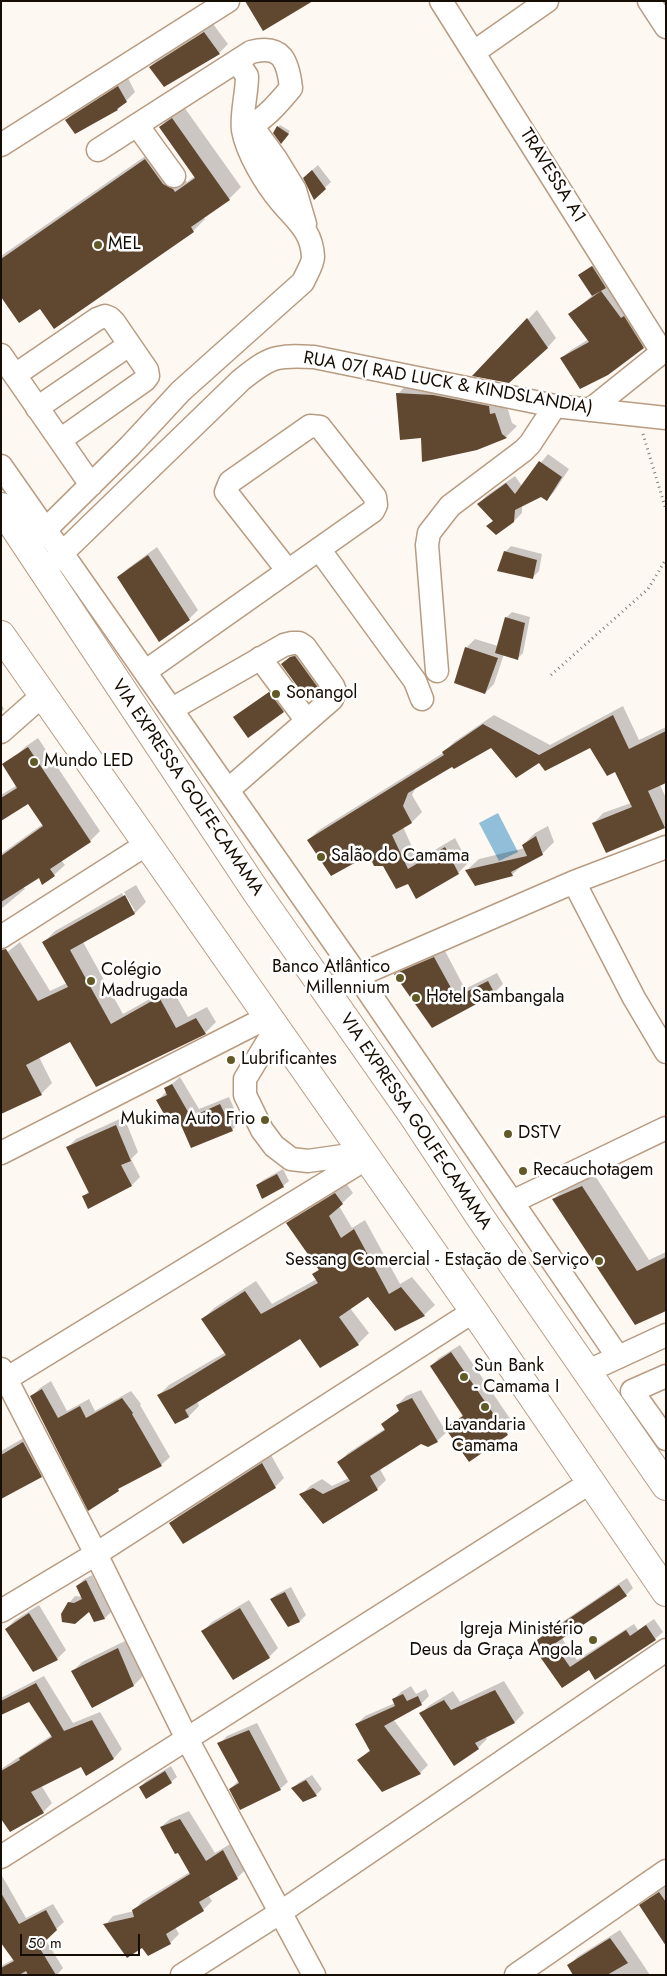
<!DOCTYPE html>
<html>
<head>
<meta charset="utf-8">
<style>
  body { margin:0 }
  #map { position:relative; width:667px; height:1976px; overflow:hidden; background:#fef8f3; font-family:Jost,sans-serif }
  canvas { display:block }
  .frame { position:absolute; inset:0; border:2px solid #160d04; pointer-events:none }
  .scale { position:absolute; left:20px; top:1934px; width:120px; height:22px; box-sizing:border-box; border:2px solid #160d04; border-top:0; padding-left:6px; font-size:15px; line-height:18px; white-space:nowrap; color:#160d04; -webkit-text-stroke:4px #fff; paint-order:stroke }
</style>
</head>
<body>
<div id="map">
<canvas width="667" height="1976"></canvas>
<div class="frame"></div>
<div class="scale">50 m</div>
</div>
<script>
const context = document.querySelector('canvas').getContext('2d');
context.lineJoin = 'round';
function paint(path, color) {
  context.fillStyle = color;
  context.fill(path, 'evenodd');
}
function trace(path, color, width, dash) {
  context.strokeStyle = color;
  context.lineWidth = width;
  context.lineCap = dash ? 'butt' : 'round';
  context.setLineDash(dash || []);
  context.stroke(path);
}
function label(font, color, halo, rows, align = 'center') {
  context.font = font + ' Jost,sans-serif';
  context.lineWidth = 5;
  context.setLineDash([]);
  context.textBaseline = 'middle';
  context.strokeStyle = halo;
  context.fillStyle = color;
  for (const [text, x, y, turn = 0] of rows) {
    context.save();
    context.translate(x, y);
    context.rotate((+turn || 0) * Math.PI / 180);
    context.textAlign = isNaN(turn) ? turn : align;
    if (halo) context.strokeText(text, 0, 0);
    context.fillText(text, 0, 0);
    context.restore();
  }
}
paint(new Path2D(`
  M498,813L518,852L499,861L479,823Z`), '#91bfd9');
paint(new Path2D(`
  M213,24L228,44L219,53L164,86L150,67L159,58Z
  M128,78L135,92L118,109L76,133L66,120L75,111Z
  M184,107L241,187L229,199L203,217L205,219L193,231L40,307L1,295V256L157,148L187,182L195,176L160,127L172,115Z
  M280,125L290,131L284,140L278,127Z
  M318,165L331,182L314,198L310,172Z
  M601,259L652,338L643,347L562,358L571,350L589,339L570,314L593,295L580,276Z
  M537,310L556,338L547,348L474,375Z
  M408,383L506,403L512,423L517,426L506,437L477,449L422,437L398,394Z
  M548,454L569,469L554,492L547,499L541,495L522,505V513L514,521L488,526L494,520L479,504L486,496L515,476L522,486Z
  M511,546L542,554L539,571L533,577L505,552Z
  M157,547L198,610L189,619L118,578L127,569Z
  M512,612L530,617L523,653L517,659L504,654L494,684L485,693L466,648L475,639L498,646L506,618Z
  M298,651L324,683L318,688L282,664Z
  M272,690L286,708L283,711L237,715Z
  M1,704L4,709L1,712Z
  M623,706L639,740L666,727V782L660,785L666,798V825L664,827L593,824L603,813L631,803L616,770L590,746L539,761L491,747L452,765L416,787L412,795L422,812L412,822L403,827L418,860L455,838L468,863L458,873L408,883L369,854L308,840L319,830L443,753L454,742L494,715L550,745Z
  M38,738L100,831L90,841L61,860L65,865L54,875L43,883L39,876L23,887L25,889L1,909V854L43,824L28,801L1,820V795L24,781L15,757L25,747Z
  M548,826L554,842L542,854L523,864L512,875L467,870L479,859L525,848L523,845L535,833Z
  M136,885L146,902L135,913L83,942L123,1014L171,987L188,1017L207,1007L216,1022L205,1033L70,1040L39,1057L52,1083L41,1094L1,1113V957L20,942L50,991L67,983L44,942L55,931L122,893L132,911H135L124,892Z
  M444,949L465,989L497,973L503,984L494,993L432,1026L396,974L405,966Z
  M180,1077L199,1109L229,1097L240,1122L232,1130L177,1115L158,1100L166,1092V1089Z
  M124,1117L138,1152L131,1159L140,1177L132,1185L88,1208L83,1197L89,1191L68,1147L76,1139Z
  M283,1169L289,1181L283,1186L257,1185L263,1180Z
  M594,1174L649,1260L666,1252V1309L554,1199L566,1187Z
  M346,1183L353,1193L339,1206L352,1228L365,1220L400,1284L412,1277L435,1305L424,1315L368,1295L350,1308L369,1333L358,1344L320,1366L300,1337L197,1402L199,1406L189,1416L176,1422L159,1395L169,1385L226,1352L203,1319L214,1308L256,1281L272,1304L317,1279L314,1274L320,1268L287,1223L298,1213Z
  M460,1345L515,1426L507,1434L469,1460L448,1431L437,1441L421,1442L380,1469L386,1480L377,1489L323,1522L301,1495L310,1486L322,1479L332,1486L349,1478L339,1462L348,1453L386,1428L383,1424L400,1410L397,1405L406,1396L421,1390L445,1430L464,1414L431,1366L439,1358Z
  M51,1381L67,1411L89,1399L95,1411L131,1391L141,1404L140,1405L170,1457L161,1465L123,1485L89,1509L31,1397L40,1388Z
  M36,1431L53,1464L41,1476L1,1498V1451Z
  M271,1455L284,1478L275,1487L171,1523L180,1514Z
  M92,1575L111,1612L105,1618L94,1621L89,1610L69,1603L75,1596L83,1597L77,1586L83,1580Z
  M627,1578L633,1588L626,1595L561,1637L577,1660L634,1624L638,1630L654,1619L663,1632L655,1639L589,1668L562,1687L533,1644L540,1637Z
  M291,1587L306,1615L300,1621L288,1625L271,1599L277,1594Z
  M249,1600L278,1648L269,1657L203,1631L212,1622Z
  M39,1605L66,1650L57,1659L6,1629L15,1620Z
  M127,1640L143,1676L134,1685L92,1706L73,1671L82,1662Z
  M44,1676L73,1723L100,1712L122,1749L114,1758L86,1775L81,1765L41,1785L52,1803L43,1812L10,1830L1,1817V1769L52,1735L30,1700L1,1713V1698Z
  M504,1681L524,1713L515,1722L486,1737L487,1739L478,1748L454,1764L421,1713L430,1705L453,1691L460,1702Z
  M411,1686L416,1694L426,1689L429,1696L421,1704L393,1719L428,1765L420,1773L382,1791L359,1760L370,1750L357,1724L365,1716L395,1703L393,1700L401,1692Z
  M257,1723L288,1782L280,1789H230L239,1780L219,1744L227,1736Z
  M171,1766L177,1777L171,1782L140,1787L146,1781Z
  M312,1775L322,1789L316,1795L303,1801L293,1789L298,1783Z
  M189,1811L215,1853L232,1843L246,1869L237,1878L208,1895L212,1901L203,1910L175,1927L179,1934L170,1943L142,1946L105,1925L113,1916L134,1911L142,1901L190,1872L178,1851L161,1827L170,1819Z
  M1,1874L26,1918L53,1904L64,1922L45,1939L63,1968L57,1975H1V1966L14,1959L1,1941Z
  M666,1885V1943L641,1906L652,1895Z
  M620,1930L650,1975H574L569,1966L577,1957Z`), '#0003');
paint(new Path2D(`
  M245,1H313L263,31Z
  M204,32L220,54L164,87L149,67Z
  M118,86L127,102L117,109L118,110L75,134L65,120Z
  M172,118L230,200L191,227L194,232L54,329L40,309L19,323L1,297V259L145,159L163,184L173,189L175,192L195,178L159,127Z
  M277,126L289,134L281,144L273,133Z
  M312,170L326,189L314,200L303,178Z
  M592,266L606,288L592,296L578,275Z
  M601,291L621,318L624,316L644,348L608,375L580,389L560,358L589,342L568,314Z
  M527,318L548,348L509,383L472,376Z
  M396,393L433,395L489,406L490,414L495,413L502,434L507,438L477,450L422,462L421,438L400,440Z
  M539,461L562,477L547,501L541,497L515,510L514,522L496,535L486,526L493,521L477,504L506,483L515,494Z
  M504,551L537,560L533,579L497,571Z
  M148,555L190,620L159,642L117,577Z
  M505,617L525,623L518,660L495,653Z
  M465,647L498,658L485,694L454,683Z
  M295,656L319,689L306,698L281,664L290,657Z
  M269,692L284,712L248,738L233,717Z
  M613,715L629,749L666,731V783L648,791L665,828L606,853L592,823L632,807L615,772L607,776L590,748L545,771L539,763L516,778L491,748L454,769L452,767L408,793L403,806L412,823L392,835L408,869L445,847L459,874L416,899L408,884L396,889L383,866H374L369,855L331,876L307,840L444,755L442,752L483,724L539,755Z
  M28,747L91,842L50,869L55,876L42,885L39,878L1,902V856L43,826L28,804L1,821V798L17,788L2,764Z
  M536,836L543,855L511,872L513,876L475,886L465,870L527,856L522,845Z
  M125,895L135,914L70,950L111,1024L159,997L176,1028L196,1018L206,1034L96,1087L70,1042L26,1065L42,1095L1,1114V950L6,949L38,1001L68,987L42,942Z
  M434,957L456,997L488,981L495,994L432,1028L394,974Z
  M172,1084L191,1117L220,1104L233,1131L191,1148L177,1116L168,1121L156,1100L167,1095L164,1088Z
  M116,1125L131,1161L121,1165L132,1186L88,1209L82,1196L89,1193L66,1147Z
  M277,1174L284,1187L262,1199L256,1185Z
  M582,1186L637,1271L666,1257V1311L635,1325L552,1199Z
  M335,1193L343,1204L329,1216L341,1238L354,1229L389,1294L401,1287L425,1316L395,1331L368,1297L339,1317L359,1345L320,1368L300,1339L185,1410L189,1417L175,1424L157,1395L172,1388L226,1355L201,1319L245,1291L261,1314L318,1283L312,1274L319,1270L286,1223Z
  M451,1352L508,1435L469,1462L445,1428L463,1416L430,1366Z
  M42,1389L58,1418L80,1406L86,1418L122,1398L133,1413L132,1414L162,1466L118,1489L119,1491L88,1511L30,1396Z
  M412,1398L438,1442L428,1447L421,1444L370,1476L378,1490L323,1524L299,1494L313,1488L323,1494L350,1481L337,1462L385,1430L381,1424L399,1411L396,1405Z
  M23,1442L42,1477L1,1499V1455Z
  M262,1463L276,1488L183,1544L169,1523Z
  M86,1580L105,1619L94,1622L89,1612L75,1624L62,1622L61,1614L68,1602L74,1603L82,1599L76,1586Z
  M619,1585L627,1596L554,1644L570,1667L626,1630L630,1636L646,1625L656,1640L595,1680L589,1670L562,1688L531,1644Z
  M285,1592L300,1622L288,1627L270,1599Z
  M240,1608L270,1658L233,1680L201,1631Z
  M29,1613L58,1660L33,1672L5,1629Z
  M118,1648L134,1686L92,1708L71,1671Z
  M36,1683L64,1731L92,1720L114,1759L86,1776L81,1767L31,1792L44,1813L10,1832L1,1819V1771L20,1760L19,1758L52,1737L29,1702L1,1715V1701Z
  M495,1690L515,1723L475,1743L479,1749L454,1766L419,1713L444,1700L451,1710Z
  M403,1694L407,1701L418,1696L422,1705L384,1726L421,1774L382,1792L357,1760L370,1751L355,1724L395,1706L392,1699Z
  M249,1730L281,1790L240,1810L229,1789L239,1783L217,1743Z
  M165,1771L172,1783L146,1799L139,1787Z
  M306,1780L317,1796L303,1802L291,1788Z
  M180,1819L206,1861L223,1850L238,1879L199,1902L204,1911L166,1934L171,1944L148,1956L142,1948L127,1958L103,1924L134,1917L132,1910L190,1874L178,1853L175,1854L160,1827Z
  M659,1892L666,1902V1946L639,1905Z
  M1,1893L19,1924L46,1910L57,1930L39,1947L56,1975H28L26,1971L19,1975H1V1968L14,1961L1,1943Z
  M610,1938L628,1963L607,1975H573L567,1965Z`), '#60472f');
const minor = new Path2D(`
  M441,1L662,352
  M649,1L666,27
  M474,52L547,1
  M137,125L174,176
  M252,126L276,159L295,190L305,224
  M1,145L228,1
  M98,150L251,52C282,44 288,61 291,88C277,105 263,121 243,130
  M1,355L91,485
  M15,375L97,319L105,316L110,318L114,322L147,370L148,376L145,380L60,440
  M37,408L129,345
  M590,410L666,349
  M1,466L357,975L618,1357
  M35,540L129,447L181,391L303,282C306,275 313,264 313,257C312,231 296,220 281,202C266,184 247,153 243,130C241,113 247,94 247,76L237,61
  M319,549L415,681L422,699
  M53,562L241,380C271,356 276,355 314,357L555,406L666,418
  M260,658L307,721
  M146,671L373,511L376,505L375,497L320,427L310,426L230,482L226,492L288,571
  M437,671L427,545L429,533L450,506L523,451L530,444L555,406
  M172,709L284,645L292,643H299L305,647L333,686L335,691L332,699L228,790
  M1,732L44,694
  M574,882L634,998L666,1052
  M1,937L147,844
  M325,990L574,882L666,847
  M276,1028L245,1079V1095L262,1130L274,1146L291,1159L308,1161L364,1153
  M1,1153L268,1017
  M512,1202L666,1128
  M1,1369L96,1554L187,1739L314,1975
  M586,1372L666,1335
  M666,1376L632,1391L666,1439
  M1,1382L367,1158
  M1,1611L96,1554L474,1311
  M1,1857L591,1482
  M182,1975L281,1912L666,1650
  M516,1975L666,1871`);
const highway = new Path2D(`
  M1,507L257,893L414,1117L480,1217L666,1486
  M1,635L474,1311L666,1592`);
trace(minor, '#b89c82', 25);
trace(highway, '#b89c82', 30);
trace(new Path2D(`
  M643,434L666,510
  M551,675L648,589L666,559`), '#857d76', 3, [1, 4]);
trace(minor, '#fff', 22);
trace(highway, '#fff', 28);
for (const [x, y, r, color] of [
  [98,245,5,"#625a26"],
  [276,694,5,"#625a26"],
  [34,762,5,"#625a26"],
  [321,857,5,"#625a26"],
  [400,978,5,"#625a26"],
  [91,981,5,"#625a26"],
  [416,998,5,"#625a26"],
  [231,1060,5,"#625a26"],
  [265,1120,5,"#625a26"],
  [508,1134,5,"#625a26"],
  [523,1171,5,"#625a26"],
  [599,1261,5,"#625a26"],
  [464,1377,5,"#625a26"],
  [485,1407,5,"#625a26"],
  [593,1640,5,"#625a26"]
]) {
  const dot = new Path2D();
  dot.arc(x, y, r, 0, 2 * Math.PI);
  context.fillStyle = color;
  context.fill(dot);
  trace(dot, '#fff', 2);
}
label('18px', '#160d04', '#fff', [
  ["TRAVESSA A1",552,176,58],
  ["RUA 07( RAD LUCK & KINDSLANDIA)",448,384,10],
  ["VIA EXPRESSA GOLFE-CAMAMA",187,788,56],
  ["VIA EXPRESSA GOLFE-CAMAMA",415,1122,56]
]);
label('18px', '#160d04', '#fff', [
  ["MEL",108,245],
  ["Sonangol",286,694],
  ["Mundo LED",44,762],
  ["Salão do Camama",331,857],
  ["Banco Atlântico",390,968,"right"],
  ["Millennium",390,989,"right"],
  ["Colégio",101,971],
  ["Madrugada",101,992],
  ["Hotel Sambangala",426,998],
  ["Lubrificantes",241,1060],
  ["Mukima Auto Frio",255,1120,"right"],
  ["DSTV",518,1134],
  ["Recauchotagem",533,1171],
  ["Sessang Comercial - Estação de Serviço",589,1261,"right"],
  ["Sun Bank",474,1367],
  ["- Camama I",474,1388],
  ["Lavandaria",485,1426,"center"],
  ["Camama",485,1447,"center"],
  ["Igreja Ministério",583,1630,"right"],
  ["Deus da Graça Angola",583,1651,"right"]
], 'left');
</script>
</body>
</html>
